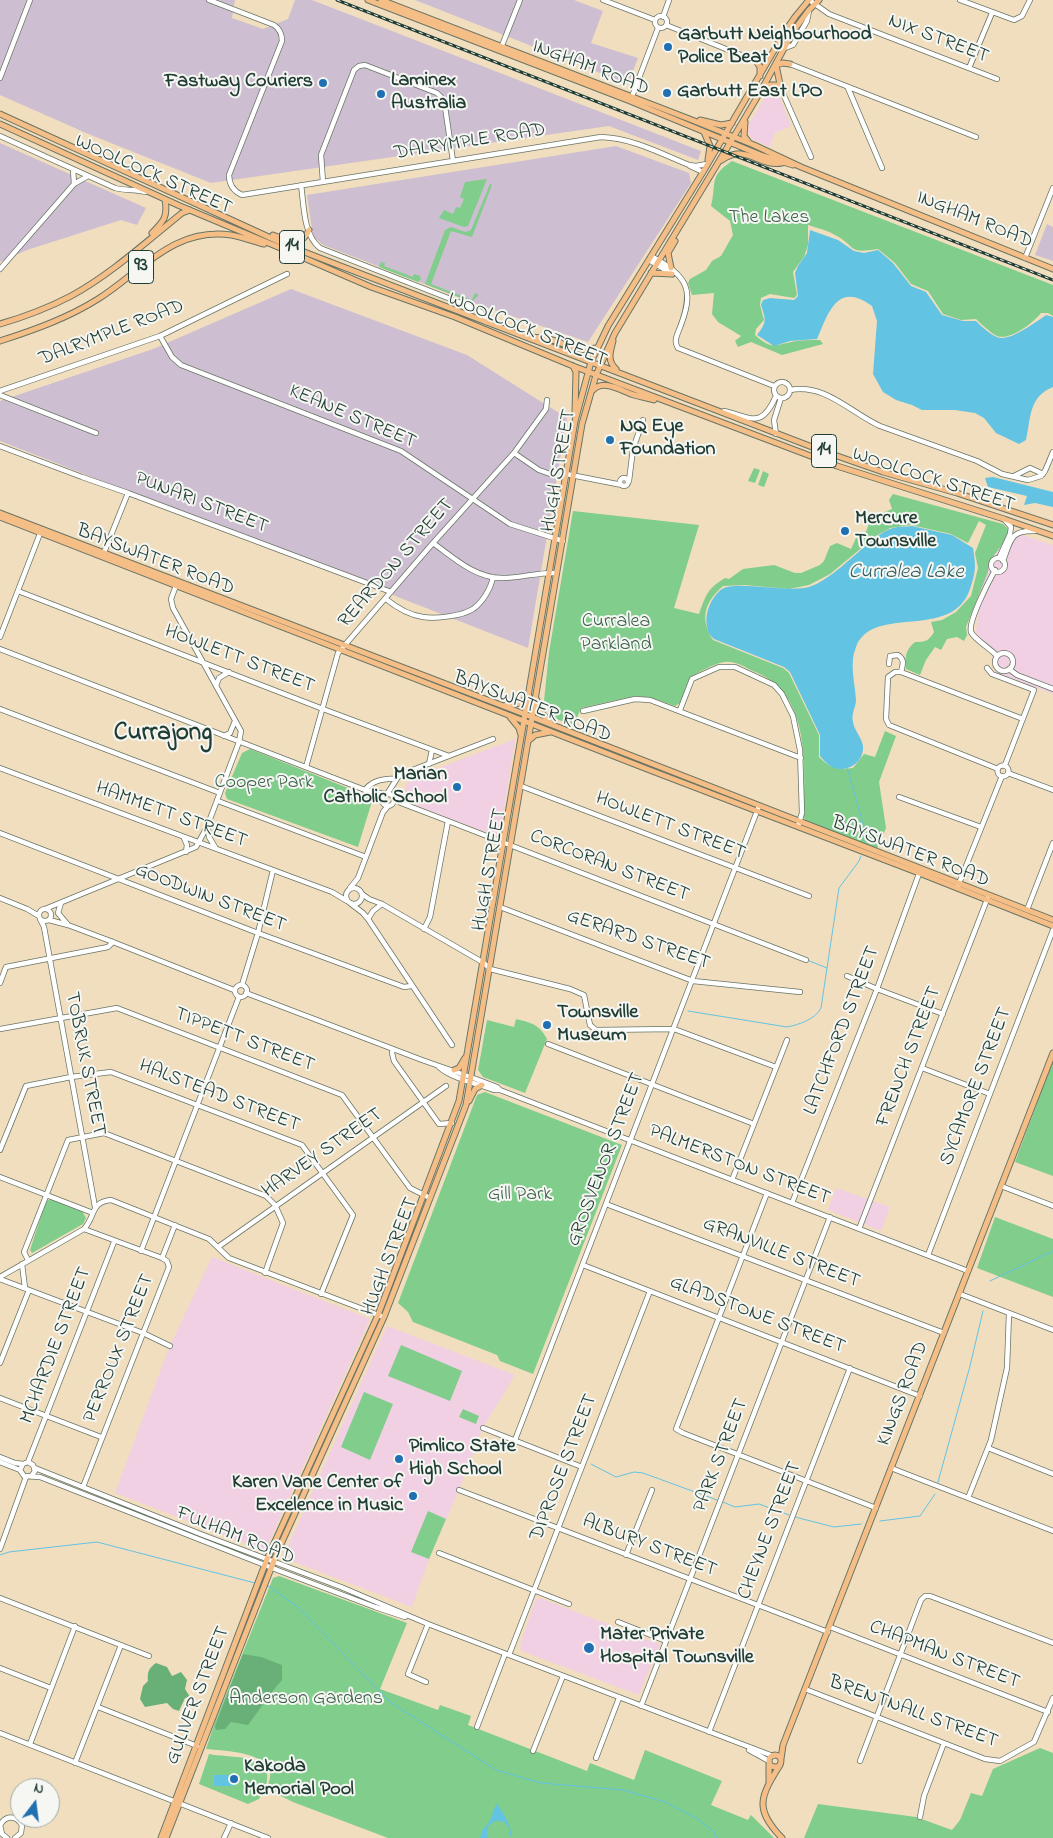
<!DOCTYPE html>
<html>
<head>
<meta charset="utf-8">
<style>
  body { margin:0 }
  #map { position:relative; width:1053px; height:1838px; overflow:hidden; background:#f1debf; font-family:"Indie Flower",sans-serif }
  canvas { display:block }
  .north { position:absolute; left:10px; top:1778px; width:50px; height:50px; box-sizing:border-box; background:#f6f6f2; border:1px solid #a0aca6; border-radius:50%; rotate:15deg; font-size:14px; font-weight:700; line-height:20px; text-align:center; color:#1f3d34 }
  .north::after { content:''; display:block; margin:auto; width:18px; height:22px; background:#1f6fb2; clip-path:polygon(50% 0,100% 100%,50% 72%,0 100%) }
</style>
</head>
<body>
<div id="map">
<canvas width="1053" height="1838"></canvas>
<div class="north">N</div>
</div>
<script>
const context = document.querySelector('canvas').getContext('2d');
context.lineJoin = 'round';
function paint(path, color) {
  context.fillStyle = color;
  context.fill(path, 'evenodd');
}
function trace(path, color, width, dash) {
  context.strokeStyle = color;
  context.lineWidth = width;
  context.lineCap = dash ? 'butt' : 'round';
  context.setLineDash(dash || []);
  context.stroke(path);
}
function label(font, color, halo, rows, align = 'center') {
  context.font = font + ' "Indie Flower",sans-serif';
  context.lineWidth = 4;
  context.setLineDash([]);
  context.textBaseline = 'middle';
  context.strokeStyle = halo;
  context.fillStyle = color;
  for (const [text, x, y, turn = 0] of rows) {
    context.save();
    context.translate(x, y);
    context.rotate((+turn || 0) * Math.PI / 180);
    context.textAlign = isNaN(turn) ? turn : align;
    if (halo) context.strokeText(text, 0, 0);
    context.fillText(text, 0, 0);
    context.restore();
  }
}
paint(new Path2D(`
  M770,89L778,93L791,126L775,133L770,147L753,140L748,133L750,122Z
  M998,527L1053,545V694L996,673L991,652L976,632L986,559Z
  M515,739L500,833L495,836L405,801L402,796L409,779Z
  M836,1188L890,1207L881,1231L828,1210Z
  M212,1257L370,1319L265,1551L115,1493L168,1350Z
  M387,1326L515,1375L483,1428L459,1490L429,1559L412,1607L286,1559L284,1555Z
  M540,1598L660,1644L639,1695L521,1651L520,1645L536,1599Z`), '#f1d0e3');
paint(new Path2D(`
  M0,0H235L232,18L263,29L288,19L295,0H312L701,151L698,160L609,126L211,183L86,133L0,95Z
  M415,0H574L603,11L591,43L638,58L628,84Z
  M0,143L146,208L137,225L121,220L27,250L0,262Z
  M616,146L689,173L691,183L588,342L471,302L323,245L313,236L307,195Z
  M1047,224L1053,227V261L1035,255Z
  M291,289L467,355L567,418L528,648L0,441V401L153,349Z`), '#cebed1');
paint(new Path2D(`
  M732,161L1053,285V316L1048,313H1041C1033,323 1008,343 995,335C989,331 982,325 976,319L961,320L943,314L928,291L911,284L895,263L878,249C846,254 858,247 835,235C827,230 817,228 808,225V245L804,257L793,272L797,295L794,298L770,294L761,298L760,305L764,320L756,329L755,335C771,349 773,346 791,342C800,340 810,340 820,340L823,344L782,355L751,342L738,347L735,341L741,336L718,322L712,314L714,293L692,295L688,283L690,279L706,270L712,261L721,256L733,235L730,221L711,206C717,182 708,177 732,161Z
  M487,179L468,226L464,227L439,218L444,210L453,214L456,207L460,208L464,199L460,197L465,182Z
  M490,184L492,185L472,237L451,231L431,284L472,300L475,293L478,294V296L471,302L425,284L445,230L451,227L465,232L471,230Z
  M381,262L385,263L384,266L413,277L414,274L420,276L421,279L418,282L379,267Z
  M754,468L760,470L755,483L748,481Z
  M763,471L769,474L764,487L758,485Z
  M893,494L1003,524L1008,529C1005,545 998,549 989,562L988,572L966,627L967,635L964,641L957,637L947,639L941,650L935,647L926,660L920,675L906,669C905,657 905,650 915,642C925,642 929,641 934,632L931,622L942,620L956,612L971,596L978,568L975,553L986,525L979,521L968,543L951,534L911,525L890,528L876,536L830,574L809,585L789,589L744,585L723,586C705,602 699,618 713,640L783,668L789,673L819,735V757C830,768 838,770 853,768L864,754L875,757L885,731L896,736L879,782L886,828L877,849L807,822L804,818C804,766 812,693 753,671C745,667 734,660 724,662C713,664 700,672 690,677L680,703L675,706L652,698L635,696L581,708L574,725L556,719L551,715L544,701L549,652L573,511L699,525L674,608L699,614C706,595 707,589 725,578L729,579L743,569L774,565L795,573H801L820,565L824,561L830,546L837,543L851,549L856,538L863,540L871,518L892,509L889,500Z
  M250,749L373,798L358,847L227,799L225,793L242,753Z
  M516,1019C532,1023 539,1024 547,1039L525,1093L483,1077L478,1070L487,1020L514,1027Z
  M1053,1061V1176L1015,1162Z
  M485,1092L622,1145L533,1374L500,1361L497,1355L413,1322L408,1312L398,1303L477,1095Z
  M51,1199L82,1211L86,1218L83,1224L32,1253L30,1250L46,1201Z
  M995,1217L1053,1239V1297L977,1268Z
  M401,1345L462,1371L450,1401L388,1376Z
  M364,1392L393,1404L370,1460L341,1447Z
  M463,1409L479,1416L476,1424L459,1417Z
  M428,1511L446,1519L429,1559L411,1552Z
  M279,1576L407,1623L380,1689L438,1710L440,1705L471,1716L468,1725L587,1771L590,1763L634,1780L645,1750L722,1781L711,1805L748,1820L751,1815L774,1838H388L293,1802L267,1789C268,1784 271,1778 270,1773C265,1751 224,1751 206,1749L215,1722L273,1578Z
  M1040,1748L1053,1753V1838H804L818,1804L916,1817L952,1830L960,1820L971,1793L982,1796L993,1769Z
  M209,1754C226,1758 272,1753 267,1781C266,1787 262,1793 259,1799L248,1804L199,1784Z`), '#80cd8c');
paint(new Path2D(`
  M243,1654L261,1657L282,1665V1680C269,1694 260,1710 248,1725L231,1722L225,1729L216,1730L215,1726Z
  M156,1663L167,1667L172,1676L181,1672L187,1680L185,1689L190,1697L185,1698L179,1711L173,1709L167,1703L145,1707L140,1699L143,1686L148,1681C147,1672 149,1668 156,1663Z`), '#68b078');
paint(new Path2D(`
  M810,230L838,240L854,251L864,253L878,250L893,263L911,286L926,292L942,315L963,321H976C981,326 994,338 1001,338C1013,339 1036,322 1046,315L1053,317V387C1028,397 1031,419 1026,440L1019,444L996,433L984,418L975,413L955,410H922L912,405L896,400L883,392L873,374L877,321L872,306C837,280 828,314 817,339L790,341L774,346L757,335C767,322 766,320 761,305L763,300L770,298L794,300L798,296L795,273L798,266L807,253Z
  M993,477L1053,492V507L1035,503L1024,505L1027,496L988,487L985,478Z
  M912,526L952,535L973,548C976,566 976,572 970,589C952,642 873,603 856,647C849,664 855,682 856,700C856,707 851,713 853,722C854,730 862,738 863,746C864,760 852,770 839,769C831,768 825,762 820,756V735L790,672L784,667L714,639C712,637 708,633 708,630C703,615 711,597 722,589C735,580 788,593 809,587C830,580 853,556 870,542C876,537 885,530 893,528C899,526 906,527 912,526Z
  M214,1775H235V1781H234L233,1776V1786H214Z
  M496,1804C503,1810 511,1827 512,1837L510,1836C510,1812 481,1819 488,1838H480L482,1831L490,1821Z`), '#63c3e2');
trace(new Path2D(`
  M847,768L867,837L865,842
  M807,960L827,968
  M688,1011L787,1027C798,1025 816,1019 821,1008L839,888L859,861L861,856
  M990,1281L1053,1251
  M591,1464L616,1477L634,1472L643,1473L717,1500
  M938,1482L970,1366L983,1311
  M723,1502L735,1507L759,1504L789,1515
  M795,1517L834,1527L861,1524
  M880,1521L920,1516L935,1494
  M0,1555L9,1552L97,1542L255,1583
  M266,1586L270,1587L299,1608L390,1702L496,1770L541,1783L623,1790L665,1802L698,1819L713,1831L717,1838`), '#63c3e2', 1);
const minor = new Path2D(`
  M209,0L274,25C280,29 282,34 282,41L229,175C229,185 233,191 242,195L601,137C632,138 660,153 689,165L696,166L707,164
  M603,0L655,20
  M960,0L1014,20L1022,16L1030,0
  M812,2L829,14L997,79
  M655 22a6 6 0 1 1 12 0a6 6 0 1 1-12 0Z
  M663,17L669,0
  M666,25L756,61
  M501,48L520,0
  M785,48L793,45L807,21L809,11
  M790,64L976,137
  M969,68L992,13
  M0,78L30,0
  M848,88L882,168
  M781,89L811,157
  M631,99L658,28
  M0,136L115,188C125,191 135,189 145,192
  M690,166L703,172
  M73,169L74,184
  M323,182L321,155L354,70L359,66L365,65L437,93L444,100L453,161
  M301,185C304,204 303,235 320,248L471,307L481,312L486,322
  M651,256C689,277 695,290 679,330C676,337 674,342 678,348L774,386
  M1025,258L1053,188
  M649,260L672,274
  M0,269L74,184L88,176
  M160,336L172,357L181,365L401,451L510,524L563,541
  M774 390a8 8 0 1 1 16 0a8 8 0 1 1-16 0Z
  M790,390C825,383 851,413 880,426L977,461L1002,474L1028,480L1041,476L1045,471L1053,452
  M0,391L160,336L287,274
  M0,395L96,433
  M724,411C751,417 761,430 776,396
  M776,434L774,420L781,398
  M0,446L82,477L128,493L391,592
  M514,453L539,470L553,475
  M566,474L622,485
  M1014,476L1030,468L1043,474
  M620 482a4 4 0 1 1 8 0a4 4 0 1 1-8 0Z
  M629,481L633,449L643,420
  M433,543C454,558 475,578 502,578C521,578 539,572 557,573
  M103,555L128,493
  M999,558L1010,534L1011,527L1004,519
  M991 565a7 7 0 1 1 14 0a7 7 0 1 1-14 0Z
  M1003,561C1011,540 1010,530 1035,531
  M995,570C989,581 968,621 971,632C974,639 991,649 997,656
  M18,591L323,709L449,756
  M386,599C397,608 409,615 423,617C436,619 462,616 473,609C483,602 491,588 493,577
  M0,637L41,531
  M0,649L365,790L385,794
  M995 662a9 9 0 1 1 18 0a9 9 0 1 1-18 0Z
  M889,664L890,656L898,655C905,660 903,664 901,672
  M987,668L992,674L1034,690L1005,765
  M1009,669L1017,675L1053,689
  M216,686L219,678L229,672
  M0,709L220,793
  M680,710L692,679L719,667H735L774,685L782,694L793,716L800,750L802,813L798,826
  M583,711L635,699L650,700L801,758
  M224,736L230,733L235,721
  M429,764L432,750
  M997.5 771a5.5 5.5 0 1 1 11 0a5.5 5.5 0 1 1-11 0Z
  M306,767L338,653L433,543L514,453L546,409L547,400
  M0,768L332,892L347,901
  M998,769L889,725L886,719L888,677L895,672H901L1023,719
  M1008,773L1053,790
  M521,786L809,896
  M365,790C372,780 386,778 396,779
  M382 800a6 6 0 1 1 12 0a6 6 0 1 1-12 0Z
  M387,794L398,777L402,774L493,739
  M899,797L981,827
  M394,798L401,803L448,821L806,960
  M218,801L366,857
  M208,829L209,837L215,847
  M0,833L258,933L404,987L411,986
  M184,838L187,845L186,852
  M958,886L1002,776
  M346 896a8 8 0 1 1 16 0a8 8 0 1 1-16 0Z
  M350,888L358,878L383,812L388,806
  M362,894L369,899L382,904L484,963L490,969L570,989L584,995L590,1025L596,1030L674,1029L776,1067
  M0,898L27,909L39,916
  M61,903L58,913L68,925
  M350,903L363,913L368,919L452,1045
  M500,907L693,981L800,992
  M39 915a6 6 0 1 1 12 0a6 6 0 1 1-12 0Z
  M45,909L196,847L207,827L239,742L241,731L173,608L171,599L177,583
  M1027,910L1053,843
  M40,919L44,927L95,1207
  M368,919L373,911L382,904
  M49,920L68,925L113,942L234,990
  M424,929L430,917L448,821
  M847,976L877,989L943,1014
  M0,983L6,967L108,947L113,942
  M235 991a6 6 0 1 1 12 0a6 6 0 1 1-12 0Z
  M242,985L258,933L273,870
  M246,993L422,1060L476,1079L497,1087L500,1090
  M0,1029L117,1008L342,1095L410,1188L430,1198
  M548,1044L754,1124
  M393,1049L392,1053L394,1061L439,1124L452,1123
  M439,1067C451,1078 478,1084 494,1090H500L968,1271
  M922,1068L990,1094
  M0,1150L26,1086L71,1077L111,1072L302,1145L353,1215L321,1294
  M0,1177L93,1213
  M732,1180L787,1040
  M1001,1186L1053,1206
  M767,1193L676,1429L683,1433L876,1508
  M792,1203L877,989L920,871
  M606,1204L944,1333
  M84,1229L162,1258
  M859,1229L988,897
  M218,1247L446,1086
  M141,1251L239,997
  M928,1255L1053,930
  M28,1260L24,1252L68,1140L104,1133L266,1196L275,1205L283,1223L265,1273
  M22,1264L25,1288
  M583,1265L920,1396
  M0,1277L84,1229C96,1216 90,1202 111,1200L209,1239L229,1258L381,1316
  M0,1279L143,1333L170,1346
  M960,1294L1053,1330
  M0,1363L29,1290
  M0,1398L101,1437
  M483,1428L582,1467
  M515,1440L759,806
  M988,1448L1053,1474
  M0,1457L15,1463L23,1464
  M0,1462L20,1470
  M28,1462L114,1242
  M35,1468L203,1535L341,1587L428,1624L773,1756
  M891,1468L1053,1531
  M32,1475L35,1471L33,1465L28,1462L23,1464L20,1470L24,1476L40,1477L280,1571L375,1607L405,1617
  M83,1487L169,1267L167,1261L162,1258L175,1225
  M459,1490L828,1632
  M968,1498L991,1440L1007,1368L1009,1313
  M0,1549L26,1477
  M439,1553L569,1604
  M626,1555L652,1490
  M0,1598L149,1656
  M618,1622L666,1641
  M830,1627L1048,1712
  M509,1655L650,1291
  M0,1668L51,1688
  M426,1682L408,1674L428,1624
  M805,1689L985,1759L1000,1761L1034,1742L1053,1698
  M641,1706L830,1217
  M98,1707L197,1746
  M477,1727L505,1654
  M709,1732L850,1368
  M0,1733L268,1838
  M30,1744L75,1626
  M749,1750L769,1761
  M533,1751L563,1676
  M596,1758L619,1698
  M860,1761L921,1600L925,1596H930L1053,1643
  M75,1763L121,1645
  M920,1817L924,1796L944,1743
  M7,1838L2,1834L0,1825C6,1815 16,1815 22,1825L21,1833L15,1838
  M224,1838L231,1823`);
const major = new Path2D(`
  M368,0L630,101L763,156L793,165
  M381,0L692,120L754,145L801,167L1053,269
  M756,61L760,67V76
  M762,89L770,85H776L781,89
  M781,89L776,65L783,63L790,64
  M0,114L284,244L312,255L820,450L883,472L957,493L1053,525
  M700,120L721,125L732,123
  M745,122L744,136L748,141
  M0,124L180,206L290,252L371,287L455,317L573,366L837,466L1004,519L1053,536
  M704,132L710,146L708,160
  M722,160C746,143 758,167 782,163
  M152,233C164,221 168,217 165,199
  M273,235C287,240 301,249 309,230
  M671,268L668,253L675,241
  M651,273L672,274
  M0,324C24,317 48,308 71,296C111,274 146,242 182,213L190,210
  M533,337C538,338 544,338 549,339C568,344 576,353 596,348
  M0,341C34,330 68,318 98,299C141,272 173,227 231,235C242,237 253,241 264,244
  M613,341C610,352 607,361 616,369
  M573,366L576,372L575,413
  M592,391C603,378 621,391 634,395C641,397 648,398 654,400
  M0,513L532,717L1053,920
  M0,517L647,769L919,873L1053,926
  M537,700L540,711L550,722
  M503,706L520,703L529,696
  M510,717L519,728L521,735
  M528,741L535,735L550,732
  M454,1070L459,1068L465,1058
  M469,1101L475,1089L482,1085
  M769 1761a6 6 0 1 1 12 0a6 6 0 1 1-12 0Z
  M781,1759L783,1745L1053,1053
  M780,1765C760,1797 754,1809 782,1838
  M769,1782V1764
  M161,1838L267,1559L378,1315L459,1101L575,421L591,362L608,326L703,172L786,30L795,17L809,0
  M166,1838L277,1553L384,1317L466,1105L582,424L596,375L615,333L730,143L762,89L794,30L809,10L819,0`);
trace(minor, '#687565', 6);
trace(major, '#687565', 7);
trace(minor, '#fff', 4.5);
trace(major, '#f6be87', 5);
const rail = new Path2D(`
  M337,0L1053,280`);
trace(rail, '#1f3d34', 3);
trace(rail, '#f6f6f2', 1, [4]);
for (const [x, y, r, color] of [
  [668,47,5,"#1f6fb2"],
  [323,83,5,"#1f6fb2"],
  [667,93,5,"#1f6fb2"],
  [381,94,5,"#1f6fb2"],
  [610,440,5,"#1f6fb2"],
  [845,531,5,"#1f6fb2"],
  [457,787,5,"#1f6fb2"],
  [547,1025,5,"#1f6fb2"],
  [399,1459,5,"#1f6fb2"],
  [413,1496,5,"#1f6fb2"],
  [589,1648,6,"#1f6fb2"],
  [234,1779,5,"#1f6fb2"]
]) {
  const dot = new Path2D();
  dot.arc(x, y, r, 0, 2 * Math.PI);
  context.fillStyle = color;
  context.fill(dot);
  trace(dot, '#f6f6f2', 2);
}
for (const [x, y, w] of [
  [292,247,25],
  [141,267,25],
  [824,451,25]
]) {
  const box = new Path2D();
  box.roundRect(x - w / 2, y - 16.5, w, 33, 4);
  context.fillStyle = '#f6f6f2';
  context.fill(box);
  trace(box, '#1f3d34', 1);
}
label('bold 19px', '#1f3d34', null, [
  ["14",292,247],
  ["93",141,267],
  ["14",824,451]
]);
label('bold 20px', '#1f3d34', '#f6f6f2', [
  ["Garbutt Neighbourhood",678,36],
  ["Police Beat",678,59],
  ["Laminex",391,82],
  ["Australia",391,105],
  ["Fastway Couriers",313,83,"right"],
  ["Garbutt East LPO",677,93],
  ["NQ Eye",620,428],
  ["Foundation",620,451],
  ["Mercure",855,520],
  ["Townsville",855,543],
  ["Marian",447,776,"right"],
  ["Catholic School",447,799,"right"],
  ["Townsville",557,1014],
  ["Museum",557,1037],
  ["Pimlico State",409,1448],
  ["High School",409,1471],
  ["Karen Vane Center of",403,1484,"right"],
  ["Excelence in Music",403,1507,"right"],
  ["Mater Private",600,1636],
  ["Hospital Townsville",600,1659],
  ["Kakoda",244,1768],
  ["Memorial Pool",244,1791]
], 'left');
label('20px', '#1f3d34', '#f6f6f2', [
  ["NIX STREET",938,40,21],
  ["INGHAM ROAD",590,69,21],
  ["DALRYMPLE ROAD",470,143,-9],
  ["WOOLCOCK STREET",153,176,24],
  ["INGHAM ROAD",974,221,22],
  ["WOOLCOCK STREET",527,331,22],
  ["DALRYMPLE ROAD",112,334,-21],
  ["KEANE STREET",352,418,23],
  ["HUGH STREET",560,471,-80],
  ["WOOLCOCK STREET",933,481,18],
  ["PUNARI STREET",201,504,21],
  ["BAYSWATER ROAD",155,561,21],
  ["REARDON STREET",397,564,-49],
  ["HOWLETT STREET",239,660,21],
  ["BAYSWATER ROAD",532,708,21],
  ["HAMMETT STREET",171,816,20],
  ["HOWLETT STREET",670,827,21],
  ["BAYSWATER ROAD",910,853,21],
  ["CORCORAN STREET",609,867,21],
  ["HUGH STREET",491,870,-80],
  ["GOODWIN STREET",210,899,21],
  ["GERARD STREET",638,941,19],
  ["LATCHFORD STREET",843,1031,-69],
  ["TIPPETT STREET",244,1041,21],
  ["FRENCH STREET",910,1057,-69],
  ["TOBRUK STREET",84,1064,79],
  ["SYCAMORE STREET",977,1087,-69],
  ["HALSTEAD STREET",219,1097,21],
  ["HARVEY STREET",323,1154,-35],
  ["GROSVENOR STREET",607,1160,-69],
  ["PALMERSTON STREET",739,1166,21],
  ["GRANVILLE STREET",781,1254,21],
  ["HUGH STREET",391,1257,-69],
  ["GLADSTONE STREET",757,1316,21],
  ["MCHARDIE STREET",57,1346,-69],
  ["PERROUX STREET",120,1349,-68],
  ["KINGS ROAD",904,1394,-69],
  ["PARK STREET",722,1456,-69],
  ["DIPROSE STREET",565,1468,-69],
  ["CHEYNE STREET",771,1531,-69],
  ["FULHAM ROAD",235,1537,22],
  ["ALBURY STREET",649,1547,21],
  ["CHAPMAN STREET",944,1656,21],
  ["GULIVER STREET",199,1696,-69],
  ["BRENTNALL STREET",913,1713,20]
]);
label('20px', '#37614a', '#f6f6f2', [
  ["The Lakes",769,219],
  ["Curralea",616,623],
  ["Parkland",616,646],
  ["Cooper Park",264,784],
  ["Gill Park",520,1196],
  ["Anderson Gardens",306,1700]
]);
label('italic 21px', '#305e60', '#f6f6f2', [
  ["Curralea Lake",906,574]
]);
label('bold 25px', '#1f3d34', '#f6f6f2', [
  ["Currajong",163,735]
]);
</script>
</body>
</html>
